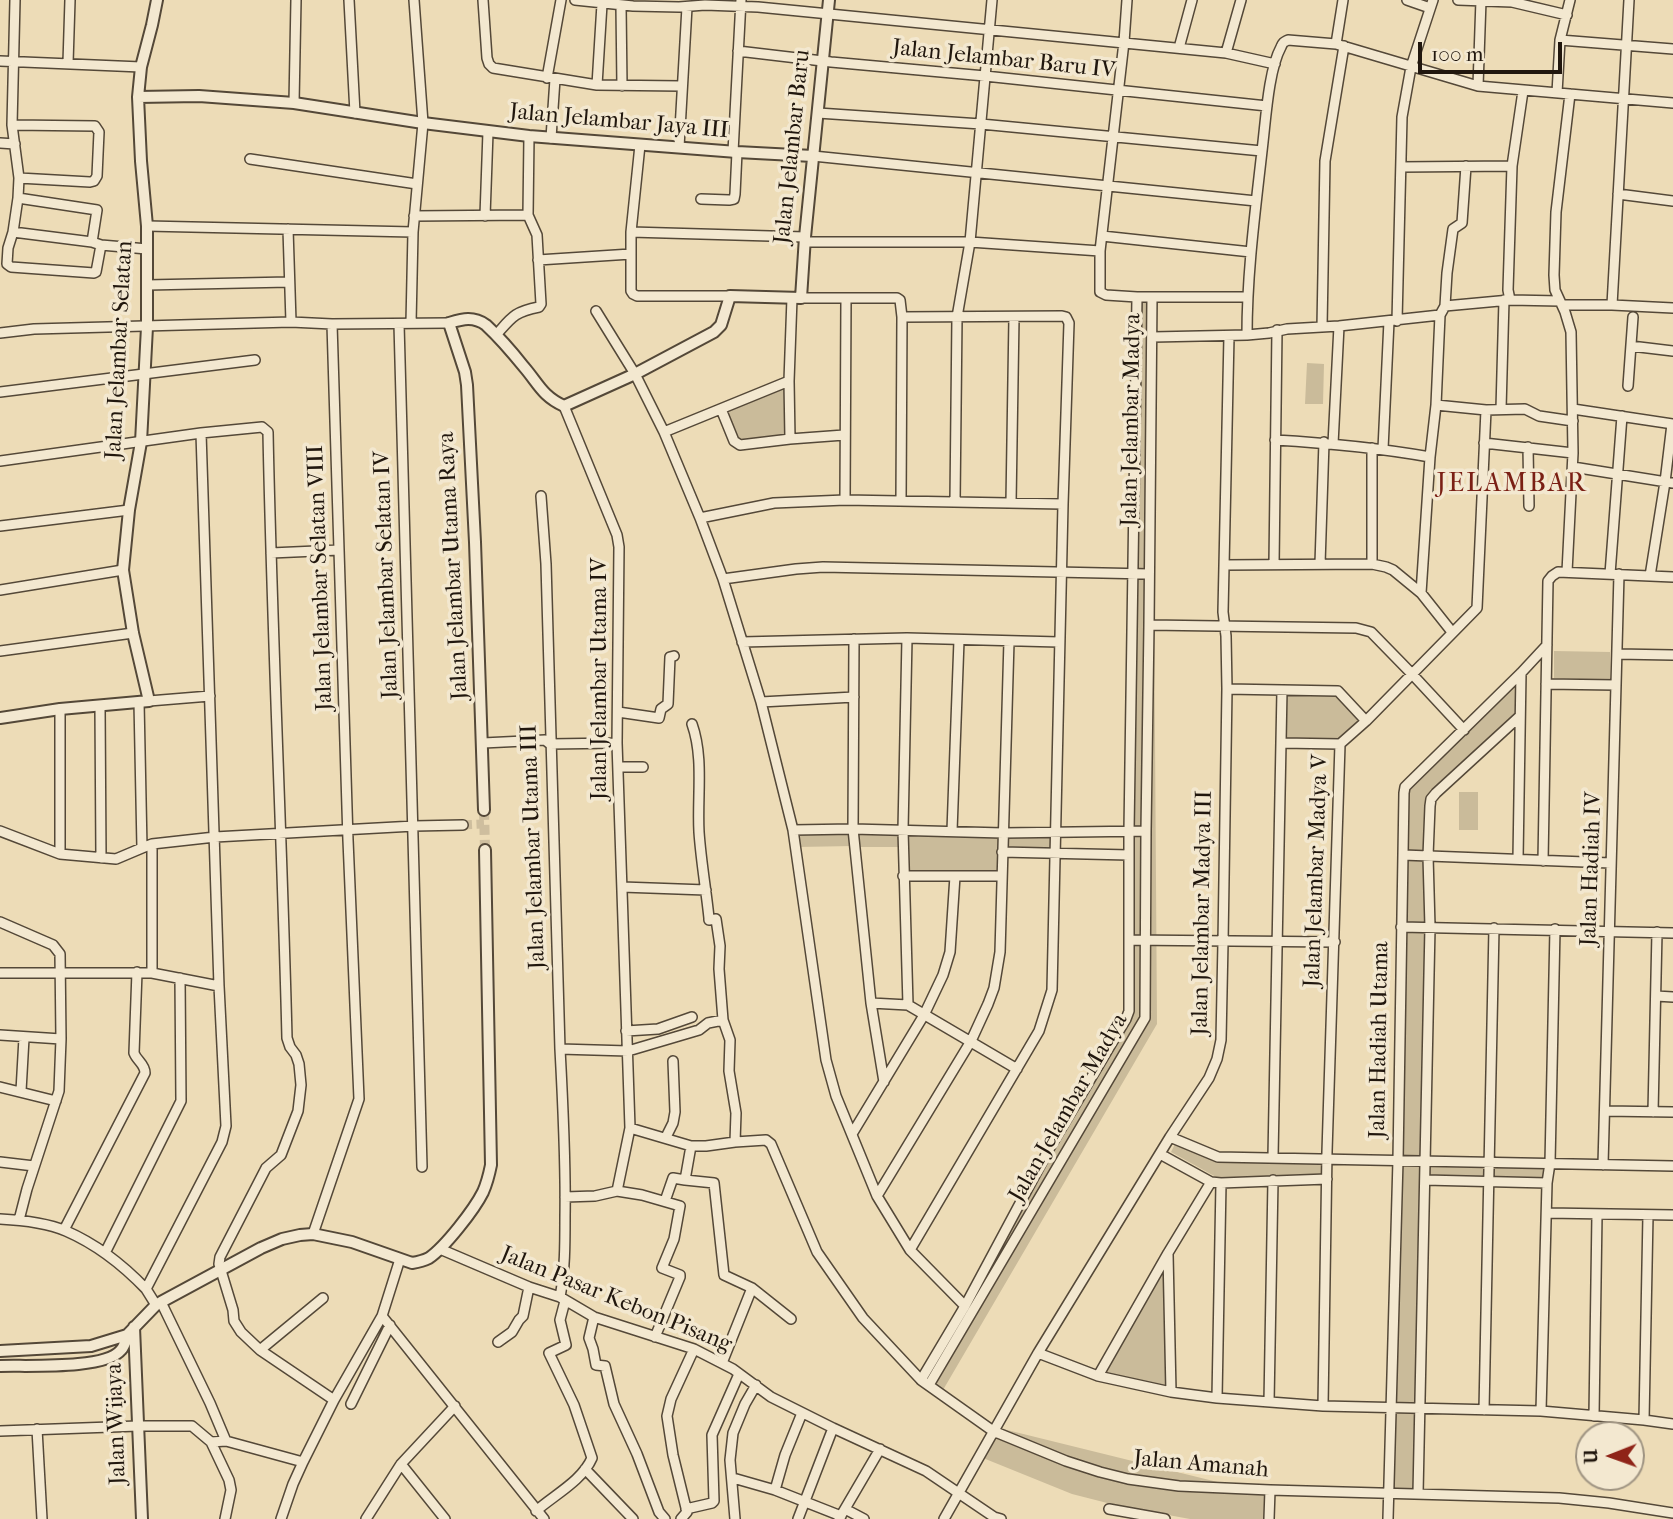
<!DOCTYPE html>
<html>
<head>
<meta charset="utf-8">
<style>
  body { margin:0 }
  #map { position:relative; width:1673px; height:1519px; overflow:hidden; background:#eddcb7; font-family:"IM FELL French Canon",serif }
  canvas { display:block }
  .north { position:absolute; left:1575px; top:1421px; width:70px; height:70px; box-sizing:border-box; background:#f3e8d0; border:2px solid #9f9482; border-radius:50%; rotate:269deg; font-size:19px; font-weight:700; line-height:28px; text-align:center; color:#21170e }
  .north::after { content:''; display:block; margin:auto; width:24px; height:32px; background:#8f2418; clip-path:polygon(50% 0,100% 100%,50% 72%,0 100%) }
  .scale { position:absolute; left:1418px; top:42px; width:144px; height:32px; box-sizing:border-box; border:4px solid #21170e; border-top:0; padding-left:9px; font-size:21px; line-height:24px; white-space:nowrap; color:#21170e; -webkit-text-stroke:5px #f3e8d0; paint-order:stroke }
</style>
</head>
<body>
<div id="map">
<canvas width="1673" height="1519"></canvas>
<div class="north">U</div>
<div class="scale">100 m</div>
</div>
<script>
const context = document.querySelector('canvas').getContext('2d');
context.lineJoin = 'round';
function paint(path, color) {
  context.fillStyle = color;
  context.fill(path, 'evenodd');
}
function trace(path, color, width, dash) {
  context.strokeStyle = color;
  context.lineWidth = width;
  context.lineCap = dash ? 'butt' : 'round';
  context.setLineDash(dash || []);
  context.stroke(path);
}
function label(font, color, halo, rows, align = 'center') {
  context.font = font + ' "IM FELL French Canon",serif';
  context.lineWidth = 7;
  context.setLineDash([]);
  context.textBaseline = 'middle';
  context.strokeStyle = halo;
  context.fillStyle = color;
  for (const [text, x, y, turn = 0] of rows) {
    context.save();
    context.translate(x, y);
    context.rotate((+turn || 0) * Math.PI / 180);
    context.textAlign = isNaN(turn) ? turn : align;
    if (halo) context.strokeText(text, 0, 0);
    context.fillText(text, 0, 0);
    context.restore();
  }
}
paint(new Path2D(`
  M1141,299L1152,302L1157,1024L943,1390L920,1378L1123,1011Z
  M1307,363L1324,364L1323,404H1305Z
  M785,386L787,435L737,444L724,408Z
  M1554,651L1610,652V680L1554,678Z
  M1518,682L1515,715L1433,793L1427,854H1404L1407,791Z
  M1332,691L1360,720L1338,740H1286L1285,692Z
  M1459,792H1478V830H1459Z
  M851,830L853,846L798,847L795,831Z
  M855,831H902V847H856Z
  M904,831L999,833V875L904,874Z
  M1054,832L1053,853L1002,852L1004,834Z
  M1404,856L1431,858L1415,1490H1391Z
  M1175,1144L1217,1159L1325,1160L1324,1178L1216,1177L1171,1152Z
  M1427,1163L1546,1166L1542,1181L1427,1179Z
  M1163,1271L1166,1387L1105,1374Z
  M1003,1429L1266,1494L1264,1519H1190L1119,1506L1072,1494L983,1458Z`), '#cabb9a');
trace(new Path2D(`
  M463,825L484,824`), '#cebe9e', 9, [9, 4.5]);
trace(new Path2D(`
  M484,810L485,850`), '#cebe9e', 10, [10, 5]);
const minor = new Path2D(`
  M15,0L12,125L19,178L18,198L13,232L8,248L7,264L11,267L94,273L96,272L101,245
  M349,0L355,113
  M483,0L487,58L489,64L493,68L597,85L681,86
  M575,0L633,6L679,7L705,5L758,7L1226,53L1275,64
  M1127,0L1124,42L1100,251V292L1106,295L1137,297H1247
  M1407,0L1430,8
  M1458,0L1512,2L1567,15
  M621,6L622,86
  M1560,40L1673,49
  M1336,44L1343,0
  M1179,48L1192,0
  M738,51L831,62L985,76L1267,106
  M1226,53L1241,0
  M0,61L141,67
  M68,63L70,0
  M547,78L561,0
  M597,85L602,4
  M1478,86L1481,0
  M1557,93L1560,40L1570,0
  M294,103L296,0
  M818,113L981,124L1262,151
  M12,125L95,126L99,132L97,176L94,181L90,182L19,178
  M551,138L555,79
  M0,143L15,144
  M640,145L631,232V291L633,294L637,296H730
  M679,147L687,7
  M733,152L741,0
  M813,156L1256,201
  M250,159L417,184
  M1401,167L1512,166
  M1618,194L1673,201
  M18,198L97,210L92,242
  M701,199L729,200L734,199L735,194L737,152
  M414,216L528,215
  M485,216L488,132
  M147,226L413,232
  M288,229L291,322
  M13,232L92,242L101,245L147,249
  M631,232L805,237
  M1102,236L1251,252
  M805,242H970L1100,251
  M538,260L631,254
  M147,285L289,282
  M801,298H897L900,300L902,317L1062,316L1066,317L1069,323L1063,504L1052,990L1039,1031L910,1250
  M1510,300L1508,290L1512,166L1523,91
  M1562,305H1612L1673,308
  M1612,305L1629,0
  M1445,306L1447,273L1453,229L1462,223L1466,166
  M596,311L635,374L664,432L700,518L723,579L761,702L793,830L826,1060L836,1096L877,1196L910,1250L965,1306
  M1397,321L1402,117L1411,67L1433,0
  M411,323L413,232L423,123L414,0
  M399,324L422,1167
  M1322,327L1325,161L1344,46
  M0,333L34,329L291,322L332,324L449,323
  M496,335C512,317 514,312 539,307L541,304L537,235L528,215L529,136
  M1247,335C1247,270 1256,206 1263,142C1266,116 1269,69 1281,47C1283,42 1284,42 1288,40L1336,44L1478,86L1673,103
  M1153,337L1247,335L1269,333L1287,329L1339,326L1440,315L1445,306L1510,300L1560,301
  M1631,346L1673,351
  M1628,386L1633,317
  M0,392L255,360
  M1436,405L1486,410L1525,409L1539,416L1573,421
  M564,406L617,535L619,547L617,743L630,1128L617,1191
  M721,409L734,441L740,445L790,439L844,435
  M1501,409L1504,300
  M1573,409L1673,424
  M664,432L789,381
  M790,439L789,381L792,298
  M1275,440C1328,443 1379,448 1430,457
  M1484,443L1573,453
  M1333,444L1339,326
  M1528,447L1529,506
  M1383,449L1389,321
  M0,461L201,433L262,427L268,432C272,634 282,836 287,1038L290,1047L296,1055L299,1064L301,1085L298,1111L281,1155L266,1168L220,1257L219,1264L233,1310L234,1321L241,1332L260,1350L334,1400
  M1573,467L1673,483
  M541,496L546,564L560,1049C563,1105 566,1161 565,1217C565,1244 565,1271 560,1297
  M845,500L846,298
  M901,501L902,317
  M955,501L957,317L970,242L992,0
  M1011,503L1014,317
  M700,518L774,503L845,500L1063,504
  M0,526L129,510
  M271,553L339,550
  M1274,564L1277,330
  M1320,564L1324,442
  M1372,564V448
  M1224,565L1372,564L1386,567L1393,570L1421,593L1452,632
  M1567,572L1573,453L1571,332L1565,312L1555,290L1554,275L1556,212L1570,94
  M1610,574L1622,416
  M1650,576L1665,482L1672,424
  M723,579L796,569L823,567L1149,574
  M0,590L123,570
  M1421,593L1430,457L1436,405L1440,315
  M1149,625L1356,628L1371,632L1412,674L1464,730
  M907,638L903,830L908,1005
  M854,639L853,829L871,1003L884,1082
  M742,642L907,638L1059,642
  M0,651L133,633
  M1617,654L1673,655
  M1546,684L1616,685
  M1227,689L1338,691L1366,721
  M149,701L210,696
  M139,702L142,848L152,844L215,837L414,826L463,825
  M761,702L854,697
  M100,707L101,858
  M60,709V854
  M618,712L659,718L661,709L668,704L670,657L674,656
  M692,724C704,758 697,796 699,832C701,861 706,889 709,918V920L716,919L720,946L719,969L723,1020L730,1040L729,1071L736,1113L735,1142
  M483,743L545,740L550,744L617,743
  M1282,743L1340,744
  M619,767H643
  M793,830L853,829L1003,833L1146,831
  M0,831L60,854L116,859L142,848
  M952,831L959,640
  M152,844V973
  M1002,852L1129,855
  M1403,855L1611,863
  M1518,859L1521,673
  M1543,861L1548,581L1552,576L1558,572L1673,577
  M903,876H1001
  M622,887L706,890
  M0,922L53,945L60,954L61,1039L59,1091L27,1189L19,1220
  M1401,927L1673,933
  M1129,940L1335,942
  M0,973H152L219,986
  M1656,996L1673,997
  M871,1003L908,1005L1017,1069
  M626,1031L658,1029L692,1017
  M0,1035L61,1039
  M560,1049L628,1051L699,1030L708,1023L723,1020
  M0,1087L56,1101
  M21,1091L24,1038
  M1605,1111L1673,1112
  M1653,1112L1657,932
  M630,1128L691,1146H706L735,1142L766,1140L771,1144L817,1252L863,1318L921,1380L993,1431L1066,1461L1100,1472L1128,1479L1179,1486L1270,1490L1559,1498L1609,1503L1673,1513
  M852,1134L924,1015L943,975L950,952L955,876
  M666,1137L673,1123L675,1112L673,1061
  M1170,1137L1218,1157L1673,1166
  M1160,1154L1211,1182L1221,1183L1327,1179
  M1273,1157L1282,690
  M0,1162L34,1166
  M1603,1165L1619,574
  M685,1180L714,1183L724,1275L752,1288L791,1319
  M1425,1180L1547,1183
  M877,1196L971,1041L988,1004L994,988L1000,952L1009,641
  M565,1197L595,1196L617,1191L642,1195L680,1206L674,1239L662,1268L680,1275V1277L655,1337
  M665,1201L673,1178L685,1180L691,1146
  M1547,1213L1673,1215
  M0,1219C20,1220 47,1223 66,1231C96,1244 123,1265 146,1289
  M64,1230L145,1073C145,1064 137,1061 134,1053L137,972
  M313,1234L359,1099L348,840L332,324
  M440,1249L529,1287L560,1297L594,1317L694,1349L733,1369L771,1397L833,1428L926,1471L994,1517L1001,1519
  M105,1253L181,1101L180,978
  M1168,1254L1171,1392
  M161,1302L210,1403L226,1441
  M156,1305L146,1289L222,1142L226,1126L219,986L201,433
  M382,1316L544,1519
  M594,1317L589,1338L593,1349L596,1365L605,1366L614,1404L637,1454L659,1512L665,1519
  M498,1342L512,1332L519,1320L523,1316L529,1287
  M260,1350L323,1298
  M1038,1353L1098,1376L1171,1392L1217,1398L1323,1406L1541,1411L1644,1420L1673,1424
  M722,1363L752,1288
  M1098,1376L1168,1253L1211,1182
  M921,1380L965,1306L1049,1149L1126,1019L1129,1011V831L1137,297
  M929,1385L1145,1018L1146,831L1149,625L1152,297
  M1217,1398L1221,1183
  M1269,1402L1273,1180
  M351,1404L390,1325
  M1323,1406L1327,1152L1340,744L1366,721L1477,608L1486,410
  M1484,1410L1494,928
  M1541,1411L1547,1183L1550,1163L1555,929
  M1594,1416L1597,1214
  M1644,1420L1648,1215
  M37,1429L42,1519
  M0,1431L138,1426H192L211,1442L229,1480L231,1490L225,1519
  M211,1442L226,1441L303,1462
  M401,1464L445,1519
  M585,1469L633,1519
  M733,1478L775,1490L841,1516
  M775,1490L785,1455L802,1413
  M1418,1494L1430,927L1428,856L1430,806L1431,799L1436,793L1520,716
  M686,1509L712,1503L714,1501L712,1435L739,1374
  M845,1509L864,1519
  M1109,1509L1165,1519
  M536,1511C554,1495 582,1481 592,1458L574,1405L549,1353L566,1345L560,1320L565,1301
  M281,1519L293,1484L303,1462L334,1400L382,1316L400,1259
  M366,1519L401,1464L455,1406
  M681,1519L687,1512L673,1455L667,1416L671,1399L694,1349
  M735,1519L730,1460L733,1433L745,1404L756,1385
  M798,1519L833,1428
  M839,1519L880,1449
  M944,1519L1038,1353L1170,1137L1209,1078L1217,1059L1221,1040L1223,942L1227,689L1226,636L1223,612L1229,336
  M1269,1519L1270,1490
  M1388,1519L1398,1160L1404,793L1405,787L1409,783L1521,673L1547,645`);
const tertiary = new Path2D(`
  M138,97L199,96L294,103L423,123L529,136L737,152L813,156
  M0,718L60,709L149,701L133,633L123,570L129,510L141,442L147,327V226L141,161L138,97L141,67L152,25L157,0
  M484,810L475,542L467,385L465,372L449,323C463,319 473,316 486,325C500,338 512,352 524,367C538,383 542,396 564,406L635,374L714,332L721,325L730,296L801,298L805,237L829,0
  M134,1327L142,1519
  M0,1351L91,1346L127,1335L156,1305L161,1302L261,1248L282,1239L300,1235L313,1234L352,1242L412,1263C418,1262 423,1261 429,1258C445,1247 474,1210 483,1192C487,1183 489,1175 491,1165L485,850
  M0,1366C26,1365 105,1370 121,1350C125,1346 126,1340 127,1335`);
trace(minor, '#544838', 12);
trace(tertiary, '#544838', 14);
trace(minor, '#f3e8d0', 9);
trace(tertiary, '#f3e8d0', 10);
label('23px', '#21170e', '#f3e8d0', [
  ["Jalan Jelambar Baru IV",1004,60,6],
  ["Jalan Jelambar Jaya III",619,122,5],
  ["Jalan Jelambar Baru",793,147,-84],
  ["Jalan Jelambar Selatan",120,350,-87],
  ["Jalan Jelambar Madya",1132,420,-89],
  ["Jalan Jelambar Utama Raya",454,566,-93],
  ["Jalan Jelambar Selatan IV",387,575,-92],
  ["Jalan Jelambar Selatan VIII",321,578,-92],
  ["Jalan Jelambar Utama IV",600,679,-90],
  ["Jalan Jelambar Utama III",534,847,-92],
  ["Jalan Hadiah IV",1592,869,-88],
  ["Jalan Jelambar Madya V",1317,871,-88],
  ["Jalan Jelambar Madya III",1203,913,-89],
  ["Jalan Hadiah Utama",1380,1040,-89],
  ["Jalan Jelambar Madya",1069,1108,-60],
  ["Jalan Pasar Kebon Pisang",616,1300,22],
  ["Jalan Wijaya",117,1424,-92],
  ["Jalan Amanah",1201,1465,5]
]);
context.letterSpacing = '2px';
label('26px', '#7a1f14', '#f3e8d0', [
  ["JELAMBAR",1512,485]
]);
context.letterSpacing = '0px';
</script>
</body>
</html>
